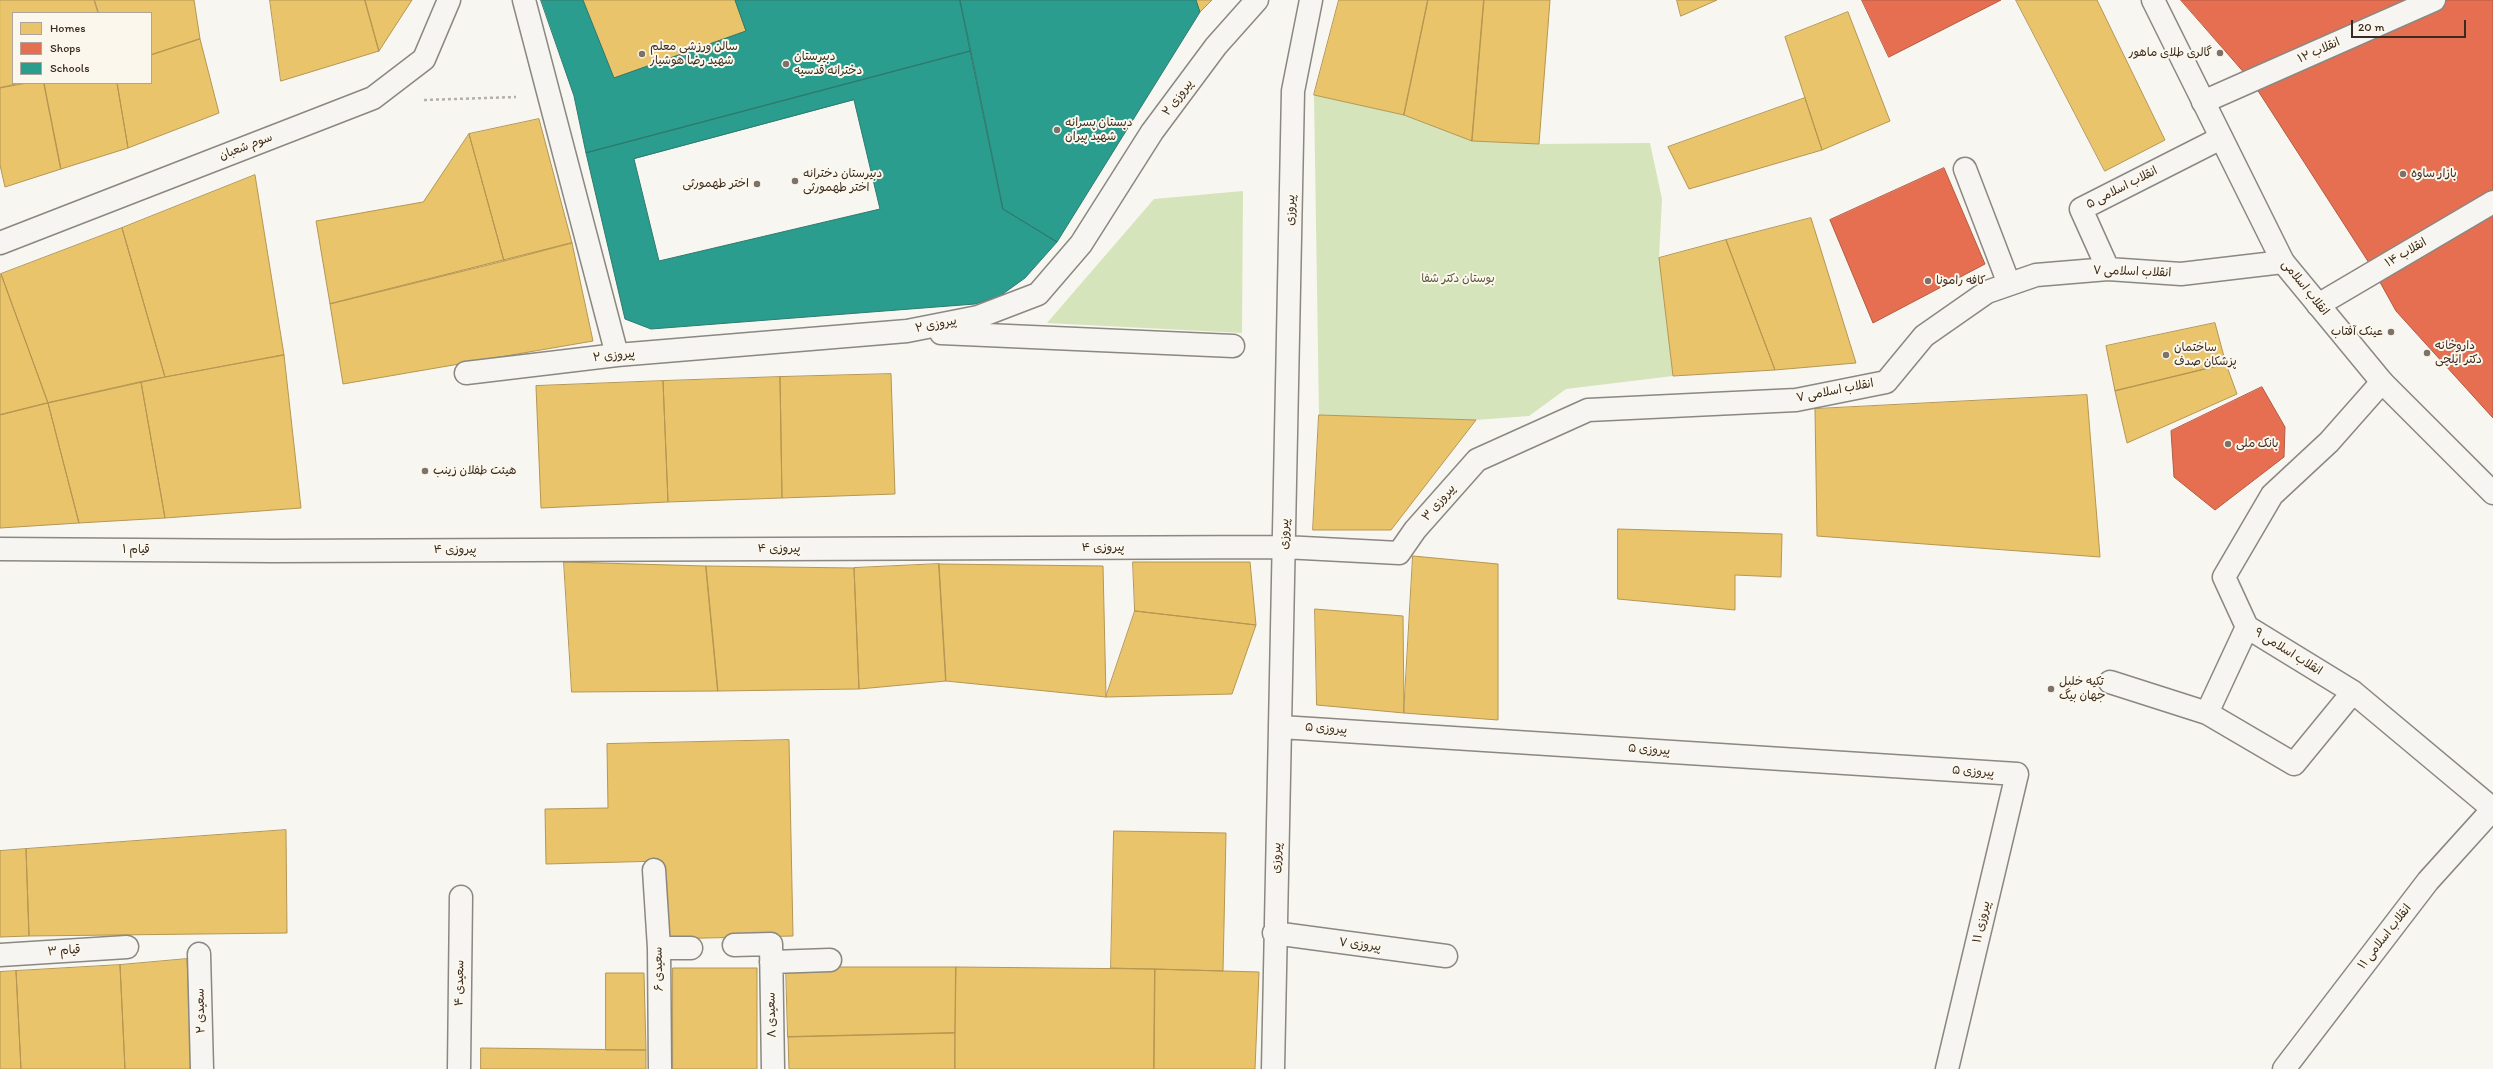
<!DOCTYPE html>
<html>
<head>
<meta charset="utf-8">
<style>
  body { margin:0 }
  #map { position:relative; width:2493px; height:1069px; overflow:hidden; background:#f8f6f0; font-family:Itim,sans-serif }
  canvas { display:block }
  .legend { position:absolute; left:12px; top:12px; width:140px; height:72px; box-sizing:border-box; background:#fbf7ec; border:1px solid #aea59a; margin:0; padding:5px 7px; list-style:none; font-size:12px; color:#3b2a1e }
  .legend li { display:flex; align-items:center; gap:8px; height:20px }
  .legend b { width:20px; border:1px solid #aea59a }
  .scale { position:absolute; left:2351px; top:20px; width:115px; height:18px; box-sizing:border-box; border:2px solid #3b2a1e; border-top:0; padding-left:5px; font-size:12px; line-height:14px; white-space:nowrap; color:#3b2a1e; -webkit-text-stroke:3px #fbf7ec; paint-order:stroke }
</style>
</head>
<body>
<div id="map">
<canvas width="2493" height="1069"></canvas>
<ul class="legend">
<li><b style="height:11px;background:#e9c46a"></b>Homes</li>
<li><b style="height:11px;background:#e76f51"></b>Shops</li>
<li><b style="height:11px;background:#2a9d8f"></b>Schools</li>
</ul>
<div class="scale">20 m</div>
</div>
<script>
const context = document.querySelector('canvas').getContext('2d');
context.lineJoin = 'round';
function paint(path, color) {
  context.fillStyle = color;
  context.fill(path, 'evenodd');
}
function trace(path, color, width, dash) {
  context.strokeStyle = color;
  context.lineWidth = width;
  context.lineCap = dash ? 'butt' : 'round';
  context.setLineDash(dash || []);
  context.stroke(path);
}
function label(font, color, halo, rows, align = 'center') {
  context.font = font + ' Itim,"Playpen Sans Arabic",sans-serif';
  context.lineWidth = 4;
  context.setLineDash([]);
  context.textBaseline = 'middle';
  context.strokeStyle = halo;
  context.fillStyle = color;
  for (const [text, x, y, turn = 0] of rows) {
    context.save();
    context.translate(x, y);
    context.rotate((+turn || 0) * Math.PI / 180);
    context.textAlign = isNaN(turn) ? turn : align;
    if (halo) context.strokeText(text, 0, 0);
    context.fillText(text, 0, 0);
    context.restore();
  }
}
paint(new Path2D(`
  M1314,95L1404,115L1472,141L1539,144L1650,143L1662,199L1659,258L1673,376L1566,389L1529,416L1476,420L1319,415Z
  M1243,191L1242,333L1047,323L1154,199Z`), '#d5e4ba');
const homes = new Path2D(`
  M0,0H94L98,13H13V83H27L0,88Z
  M95,0H194L200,39L151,55V13H99Z
  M270,0H365L379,51L281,81Z
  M365,0H412L379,51Z
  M583,0H735L746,31L614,78Z
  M1196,0H1212L1200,12Z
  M1339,0H1428L1404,115L1314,95Z
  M1428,0H1484L1472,141L1404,115Z
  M1484,0H1550L1539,144L1472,141Z
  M1677,0H1717L1681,16Z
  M2016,0H2097L2165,140L2105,171Z
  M1848,12L1890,121L1822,150L1785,37Z
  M200,39L219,113L128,148L117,83H151V55Z
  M21,83H44L61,169L5,187L0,165V88Z
  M44,83H117L128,148L61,169Z
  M1805,98L1822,150L1689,189L1668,147Z
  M539,119L572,243L504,261L469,134Z
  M469,134L504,261L330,304L316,221L423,202Z
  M255,175L284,355L165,377L122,228Z
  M1811,218L1856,363L1775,370L1726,240Z
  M122,228L165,377L48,403L1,274Z
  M1726,240L1775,370L1673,376L1659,258Z
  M572,243L593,341L343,384L330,304Z
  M1,274L48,403L0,415V275Z
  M2215,323L2226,364L2115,391L2106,346Z
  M284,355L301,508L165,518L141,382Z
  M2226,364L2237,394L2127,443L2115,391Z
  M891,374L895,494L782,498L780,377Z
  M780,377L782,498L668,502L663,381Z
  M663,381L668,502L541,508L536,386Z
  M141,382L165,518L79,523L48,403Z
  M2087,395L2100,557L1817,536L1815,409Z
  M48,403L79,523L0,528V415Z
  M1319,415L1476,420L1391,530H1313Z
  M1618,529L1782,534L1781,577L1735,575V610L1618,599Z
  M1413,556L1498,564V720L1404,713Z
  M564,562L706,566L718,691L572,692Z
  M1133,562H1250L1256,625L1135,611Z
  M939,564L946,681L859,689L854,568Z
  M939,564L1103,566L1106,697L946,681Z
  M706,566L854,568L859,689L718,691Z
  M1315,609L1403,616L1404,713L1317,705Z
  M1135,611L1256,625L1232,694L1106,697Z
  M789,740L793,936L663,939L662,861L546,864L545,809L608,808L607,744Z
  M286,830L287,933L29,936L26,849Z
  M1114,831L1226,833L1223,971L1111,968Z
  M26,849L29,936L0,937V851Z
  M187,959L192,1069H125L120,965Z
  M120,965L125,1069H21L16,971Z
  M786,967H956L955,1033L788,1037Z
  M956,967L1155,969L1154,1069H955Z
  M673,968H757V1069H673Z
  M1155,969L1259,972L1255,1069H1154Z
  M16,971L21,1069H0V972Z
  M606,973H644L646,1050H606Z
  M955,1033V1069H789L788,1037Z
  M481,1048L646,1050V1069H481Z`);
paint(homes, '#e9c46a');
trace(homes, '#b59653', 1);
const shops = new Path2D(`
  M1862,0H2001L1889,57Z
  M2181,0H2493V418L2396,311L2371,266L2253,83Z
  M1944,168L1985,264L1873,323L1830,220Z
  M2262,387L2285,427L2284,457L2215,510L2174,477L2171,431Z`);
paint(shops, '#e76f51');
trace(shops, '#b35a42', 1);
const schools = new Path2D(`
  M541,0H583L614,78L746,31L735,0H960L971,51L586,153L574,96Z
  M960,0H1196L1200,12L1057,242L1003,209Z
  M971,51L1003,209L1057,242L1025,278L1000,296L975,304L651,329L625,319L586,153Z
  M854,100L880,209L659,261L634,159Z`);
paint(schools, '#2a9d8f');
trace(schools, '#2f7a6d', 1);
const minor = new Path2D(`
  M524,0L617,355
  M2203,102L2434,0
  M1965,169L2009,284
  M0,243L373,98L424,59L449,0
  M2108,269L2081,209L2221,138
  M2318,305L2493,202
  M941,333L1233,346
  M466,373L617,355L907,331L978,317L1038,294L1081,244L1152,132L1216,46L1257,0
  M2382,382L2329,442L2272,495L2224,577L2247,627L2353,692L2493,809
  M0,549L273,551L1284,547L1399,553L1415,530L1477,460L1588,410L1796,400L1886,382L1924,336L1987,292L2036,275L2108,269L2181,274L2283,262
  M2247,627L2207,713L2294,764L2353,692
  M2110,682L2207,713
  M1281,727L2017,774L1947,1069
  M654,870L659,948L660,1069
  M1274,933L1446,956
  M734,945L771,944L773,1069
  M659,948H691
  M199,954L202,1069
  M0,955L127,947
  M771,962L830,960
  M459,1069L461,897
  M1273,1069L1293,91L1311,0
  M2284,1069L2428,881L2493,809`);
const tertiary = new Path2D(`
  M2153,0L2283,262L2382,382L2493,493`);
trace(minor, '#8b8781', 25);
trace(tertiary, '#8b8781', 25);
trace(new Path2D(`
  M424,100L516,97`), '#b3b0ac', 2.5, [3, 3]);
trace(minor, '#f6f5f1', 22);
trace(tertiary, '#f6f5f1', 22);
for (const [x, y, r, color] of [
  [2220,53,4,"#7d7168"],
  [642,54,4,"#7d7168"],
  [786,64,4,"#7d7168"],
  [1057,130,4,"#7d7168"],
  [2403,174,4,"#7d7168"],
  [795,181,4,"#7d7168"],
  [757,184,4,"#7d7168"],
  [1928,281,4,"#7d7168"],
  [2391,332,4,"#7d7168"],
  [2427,353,4,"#7d7168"],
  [2166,355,4,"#7d7168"],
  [2228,444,4,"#7d7168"],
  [425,471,4,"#7d7168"],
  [2051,689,4,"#7d7168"]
]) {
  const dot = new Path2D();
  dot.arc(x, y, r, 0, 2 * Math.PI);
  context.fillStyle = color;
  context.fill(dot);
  trace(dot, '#fbf7ec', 1.5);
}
label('12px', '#3b2a1e', '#fbf7ec', [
  ["سالن ورزشی معلم",650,47],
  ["شهید رضا هوشیار",650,61],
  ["گالری طلای ماهور",2212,53,"right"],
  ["دبیرستان",794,57],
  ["دخترانه قدسیه",794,71],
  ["دبستان پسرانه",1065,123],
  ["شهید پیران",1065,137],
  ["دبیرستان دخترانه",803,174],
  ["اختر طهمورثی",803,188],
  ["بازار ساوه",2411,174],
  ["اختر طهمورثی",749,184,"right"],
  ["کافه رامونا",1936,281],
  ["عینک آفتاب",2383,332,"right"],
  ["داروخانه",2435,346],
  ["دکتر ایلچی",2435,360],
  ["ساختمان",2174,348],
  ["پزشکان صدف",2174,362],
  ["بانک ملی",2236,444],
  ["هیئت طفلان زینب",433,471],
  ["تکیه خلیل",2059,682],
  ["جهان بیگ",2059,696]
], 'left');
label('12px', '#3b2a1e', '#fbf7ec', [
  ["انقلاب ۱۲",2319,51,-24],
  ["پیروزی ۲",1178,98,-53],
  ["سوم شعبان",246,147,-21],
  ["انقلاب اسلامی ۵",2122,188,-27],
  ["پیروزی",1291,210,-89],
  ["انقلاب ۱۴",2406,253,-30],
  ["انقلاب اسلامی ۷",2132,272,2],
  ["انقلاب اسلامی",2305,288,51],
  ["پیروزی ۲",936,325,-11],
  ["پیروزی ۲",614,356,-6],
  ["انقلاب اسلامی ۷",1835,391,-11],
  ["پیروزی ۳",1439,503,-49],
  ["پیروزی",1285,534,-89],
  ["پیروزی ۴",1103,548],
  ["پیروزی ۴",779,549],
  ["قیام ۱",136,550],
  ["پیروزی ۴",455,550],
  ["انقلاب اسلامی ۹",2288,652,32],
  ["پیروزی ۵",1326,729,4],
  ["پیروزی ۵",1649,750,4],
  ["پیروزی ۵",1973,772,4],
  ["پیروزی",1277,858,-88],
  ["پیروزی ۱۱",1982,922,-77],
  ["انقلاب اسلامی ۱۱",2385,937,-52],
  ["پیروزی ۷",1360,945,7],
  ["قیام ۳",64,951,-4],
  ["سعیدی ۶",659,969,-91],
  ["سعیدی ۴",460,983,-89],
  ["سعیدی ۲",201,1011,-91],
  ["سعیدی ۸",772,1015,-91]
]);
label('12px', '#5a553a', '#fbf7ec', [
  ["بوستان دکتر شفا",1458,279]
]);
</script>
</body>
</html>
